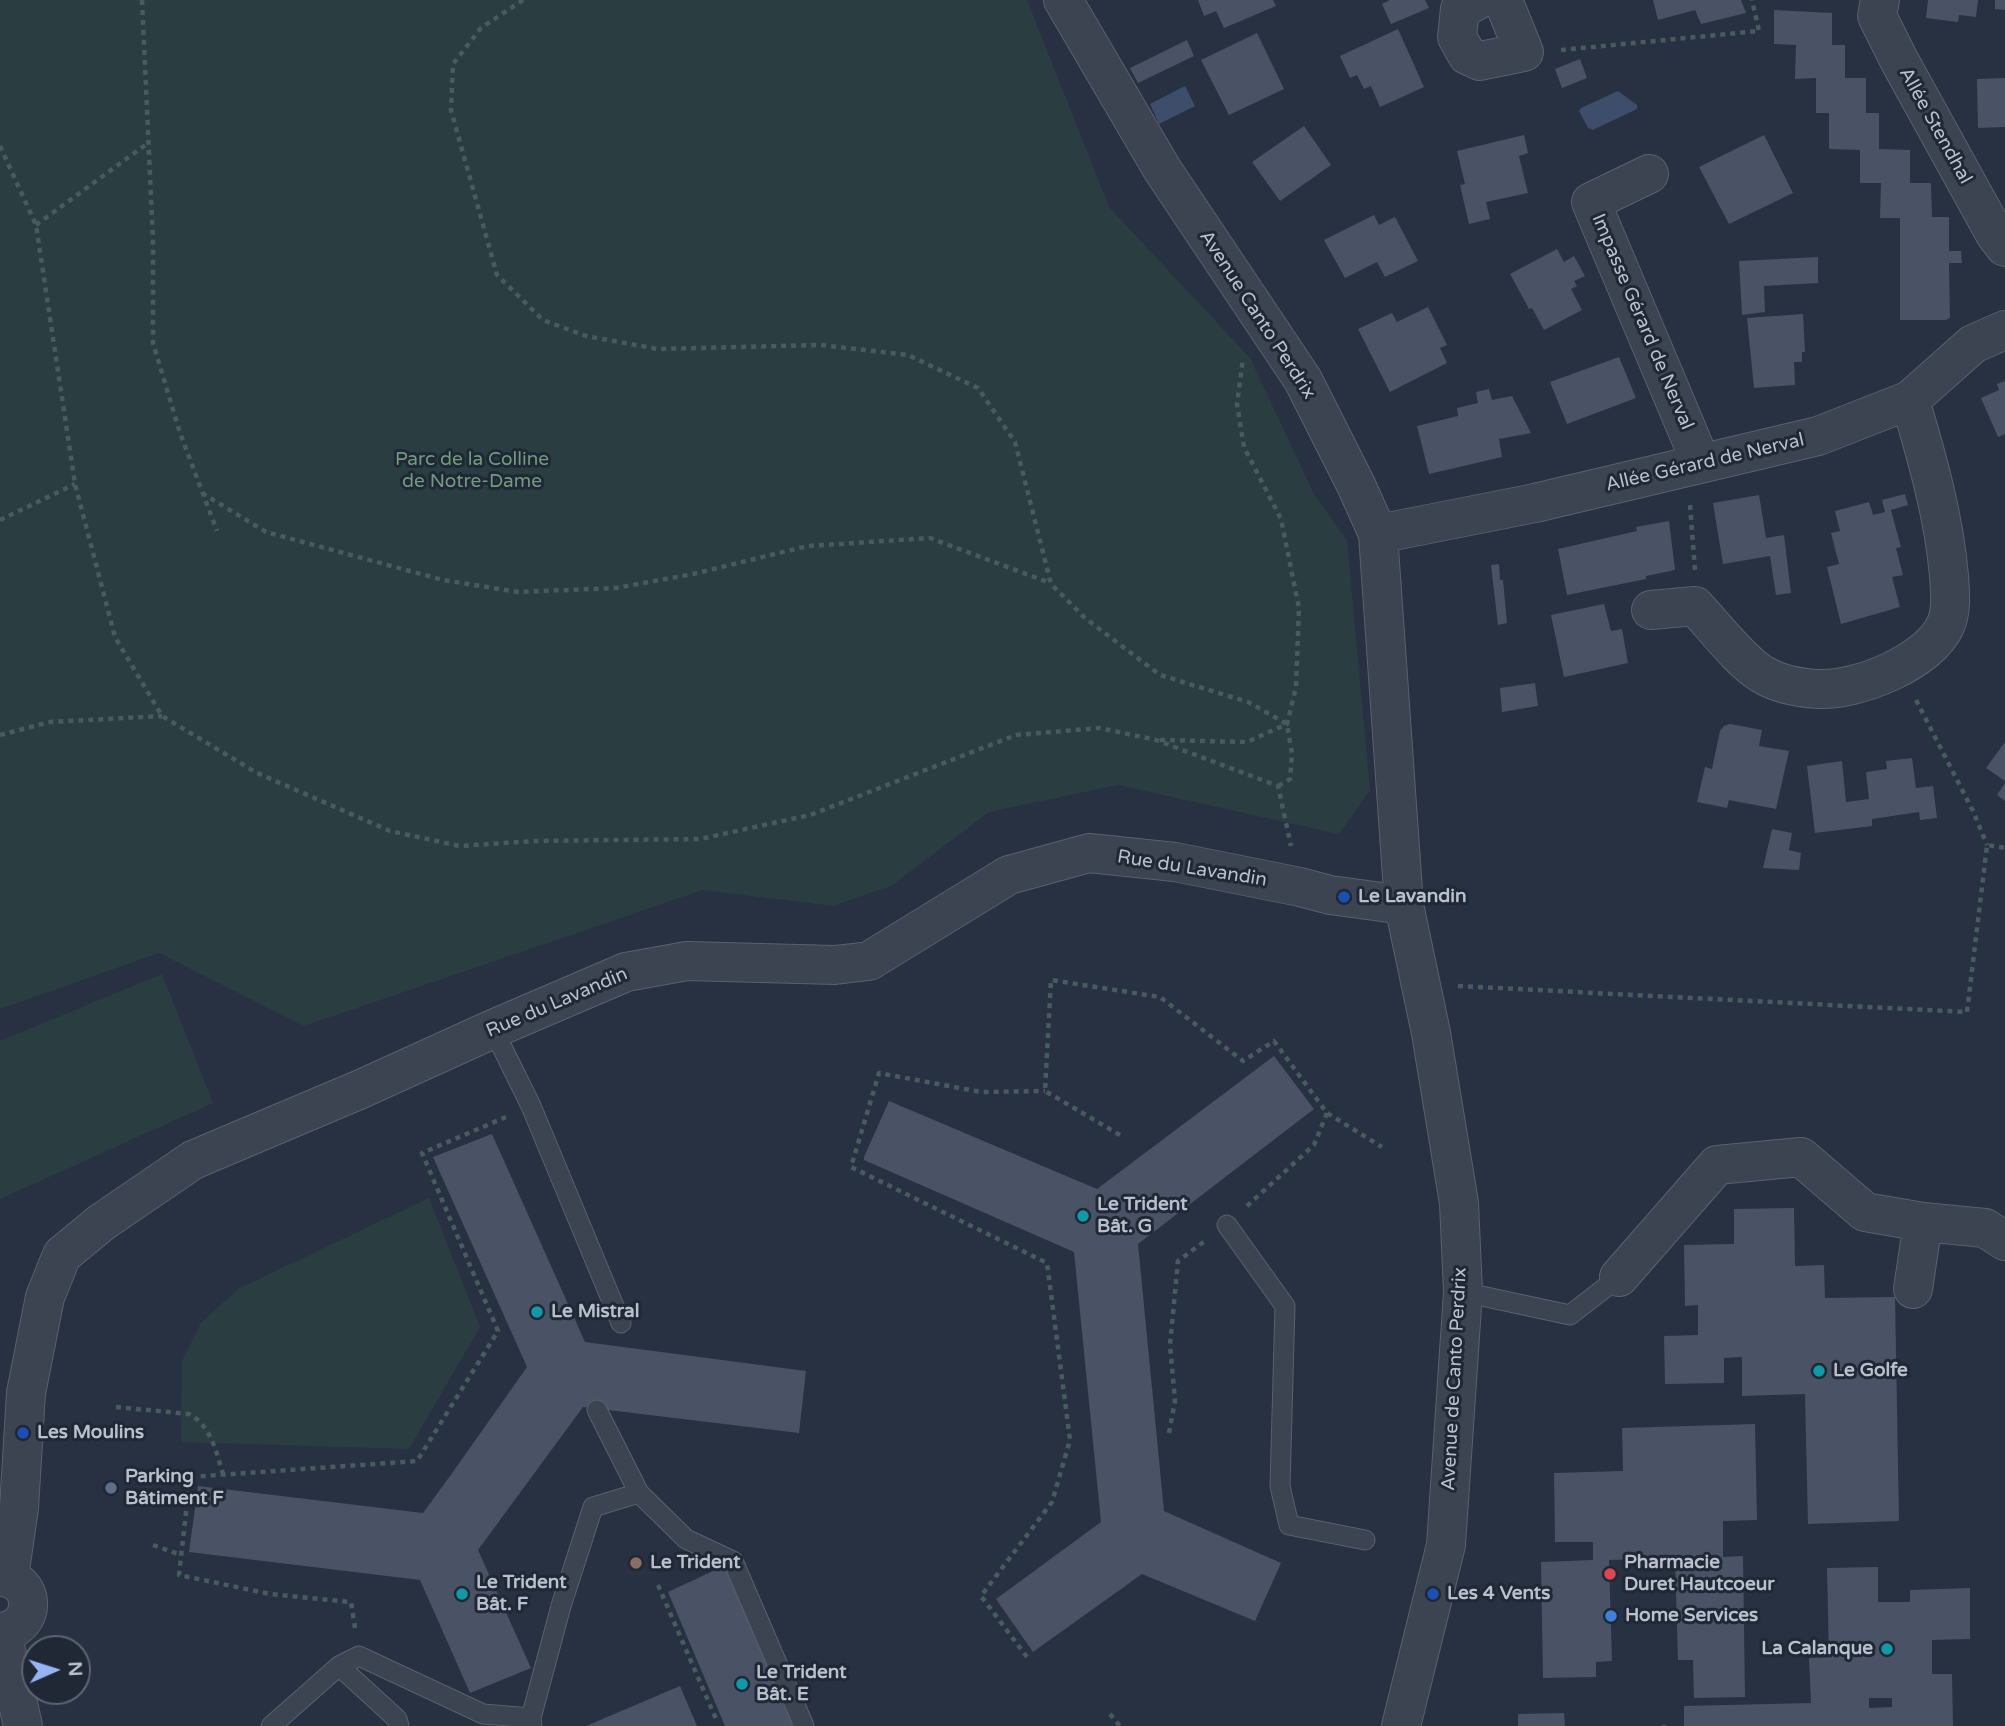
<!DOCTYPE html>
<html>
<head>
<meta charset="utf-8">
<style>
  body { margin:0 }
  #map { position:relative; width:2005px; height:1726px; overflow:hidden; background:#283141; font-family:"Varela Round",sans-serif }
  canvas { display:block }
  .north { position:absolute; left:21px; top:1635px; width:70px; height:70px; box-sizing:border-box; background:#202836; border:2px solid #5d6472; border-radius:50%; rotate:87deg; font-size:19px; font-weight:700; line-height:28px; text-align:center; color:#b9bfcb }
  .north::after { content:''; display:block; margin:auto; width:24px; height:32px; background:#95b4f4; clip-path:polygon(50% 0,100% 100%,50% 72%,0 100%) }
</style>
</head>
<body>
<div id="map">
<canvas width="2005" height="1726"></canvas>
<div class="north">N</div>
</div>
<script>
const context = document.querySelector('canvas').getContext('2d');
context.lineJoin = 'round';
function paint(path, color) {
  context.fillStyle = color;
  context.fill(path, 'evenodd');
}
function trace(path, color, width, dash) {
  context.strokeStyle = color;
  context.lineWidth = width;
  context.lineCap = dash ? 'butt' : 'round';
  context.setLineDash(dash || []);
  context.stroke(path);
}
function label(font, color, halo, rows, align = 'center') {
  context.font = font + ' "Varela Round",sans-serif';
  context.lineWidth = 6;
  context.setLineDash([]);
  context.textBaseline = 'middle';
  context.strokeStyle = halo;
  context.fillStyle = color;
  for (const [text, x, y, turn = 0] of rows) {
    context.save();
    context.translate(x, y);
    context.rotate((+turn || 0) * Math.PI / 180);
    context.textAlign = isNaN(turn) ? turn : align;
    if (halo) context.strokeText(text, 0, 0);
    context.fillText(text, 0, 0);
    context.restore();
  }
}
paint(new Path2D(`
  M0,0H1027L1109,207L1250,358L1314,494L1347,541L1370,790L1339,834L1118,785L989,812L891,886L833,906L703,890L304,1026L159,953L0,1009Z
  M162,974L213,1103L0,1199V1041Z
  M429,1198L480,1327L409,1449L181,1442L182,1361L201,1323L238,1289Z`), '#2a3e42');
paint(new Path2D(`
  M1185,86L1195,106L1159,124L1150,104Z
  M1618,91L1637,105V109L1597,128L1593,130L1588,128L1579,111L1581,108Z`), '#3e4d69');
paint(new Path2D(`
  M1198,0H1273L1276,6L1224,28L1216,11L1204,16Z
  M1390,0H1425L1429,8L1391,24L1382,4Z
  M1653,0H1741L1746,13L1701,24L1695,10L1658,20Z
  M1928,0H1978L1976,17L1959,15L1958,22L1926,18Z
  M1995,0H2005V10L1995,9Z
  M1774,10L1832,13V45H1845V78H1866V113H1879V149L1910,150V183H1931L1932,217H1949V251H1961L1962,263H1949L1950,318L1946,320H1900V218H1880L1881,183H1860V150L1829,149V113H1816V78L1795,79L1796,45L1774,44Z
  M1398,29L1424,87L1380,107L1371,86L1364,89L1357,75L1350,78L1340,56Z
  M1257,33L1284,89L1229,115L1201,60Z
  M1187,40L1194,56L1138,83L1130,68Z
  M1580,59L1587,78L1562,88L1555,69Z
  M2005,78V127L1978,128L1977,79Z
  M1304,126L1331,165L1280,201L1252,162Z
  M1524,135L1528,153L1519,156L1528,193L1486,202L1490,219L1469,224L1460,185L1465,184L1457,151Z
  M1764,135L1793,193L1729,224L1699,167Z
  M1374,215L1379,225L1395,217L1418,261L1385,277L1377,262L1345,278L1324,240Z
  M1557,249L1564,262L1574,256L1585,276L1574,281L1577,286L1571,289L1582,310L1544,330L1532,308L1529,309L1510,274Z
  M1818,257V283L1764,286L1765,312L1742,315L1739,261Z
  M1428,307L1447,345L1440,348L1447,363L1390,392L1358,329L1392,313L1397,322Z
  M1803,314L1805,352H1802V362H1794L1795,385L1754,388L1747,318Z
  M1619,357L1636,398L1567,424L1550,382Z
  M2005,381V434L1998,437L1981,398L1999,390L1997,384Z
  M1489,389L1492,400L1512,396L1531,433L1499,439L1502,457L1429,474L1417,426L1458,416L1457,408L1478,403L1476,392Z
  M1905,494L1908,505L1891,510L1901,547L1896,548L1903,575L1892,577L1900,607L1841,624L1827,567L1839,564L1831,533L1840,531L1835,511L1869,502L1873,515L1885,512L1882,500Z
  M1759,495L1766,538L1784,535L1791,593L1776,595L1770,556L1723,564L1713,503Z
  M1669,521L1675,570L1646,576V579L1567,595L1558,549L1637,531L1636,527Z
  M1499,564L1500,580H1503L1507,623L1498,625L1491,565Z
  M1604,604L1611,631L1622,629L1628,663L1564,677L1551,615Z
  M1535,683L1538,706L1502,712L1500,688Z
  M1730,724L1762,730L1759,746L1789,751L1776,809L1729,800L1727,808L1697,802L1705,767L1712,769L1720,731L1724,726Z
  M2005,742V781L1986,768Z
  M1912,758L1916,788L1933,786L1937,818L1920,820L1919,812L1872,819V826L1815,833L1807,766L1842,761L1846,802L1869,799L1866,772L1887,769L1886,761Z
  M2005,783V801L1997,795Z
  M1772,829L1792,833L1789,850L1801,853L1799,870L1763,868Z
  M1274,1056L1314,1109L1138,1244L1164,1511L1281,1563L1255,1621L1142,1574L1033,1652L996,1599L1101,1522L1074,1252L864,1160V1157L889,1101L1097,1189Z
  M492,1134L585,1342L806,1371L799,1433L583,1407L478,1550L531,1668L470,1693L420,1580L189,1552L198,1486L423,1513L450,1476L527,1367L433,1157Z
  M1794,1208L1795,1266L1824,1265L1825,1298L1895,1297L1899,1521L1808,1524L1805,1394L1742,1396V1357L1724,1358V1383L1665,1384L1664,1336L1698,1335V1305L1685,1306L1684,1245L1734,1244V1209Z
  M1755,1424L1757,1520L1723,1521V1557L1743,1556L1745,1697L1694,1698L1693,1660H1678L1675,1558L1609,1560L1612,1661L1596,1662V1677L1543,1678L1541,1562L1593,1560V1542H1555L1554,1473L1623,1471L1622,1428Z
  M726,1565L795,1726H725L668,1592Z
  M1878,1567V1602H1910V1590L1970,1588V1639L1932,1640V1674H1952L1953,1726H1684V1706L1811,1703L1809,1658L1829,1657L1827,1568ZM1869,1698H1892V1707L1869,1708Z
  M680,1686L697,1726H586Z
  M1564,1713L1565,1726H1518V1714Z`), '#495365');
const service = new Path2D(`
  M493,1029L531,1106L621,1323
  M1227,1225L1285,1306L1280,1486L1289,1525L1365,1540
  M1463,1292L1570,1315L1619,1277
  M597,1410L639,1493L686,1539L733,1561L804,1726
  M339,1666L359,1656L483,1714L531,1718L532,1726
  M531,1718L561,1606L593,1507L639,1493
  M271,1726L339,1666L397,1719L399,1726`);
const minor = new Path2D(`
  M1063,0L1162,169L1303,380L1356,485L1378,534L1404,905
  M1478,0L1460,9L1457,37L1467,55L1480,61L1524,52L1503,0
  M1880,0L1877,16L1899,60L1995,234L2005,247
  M1649,174L1591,202L1701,463
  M1378,534L1535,503L1818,436L1910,400L1973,344L2005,330
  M1651,610L1695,606C1713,625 1741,662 1762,674C1778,684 1800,688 1818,689C1857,691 1930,662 1946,624C1952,609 1950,592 1949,576C1944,516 1927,458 1910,400
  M1619,1277L1717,1165L1801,1157L1865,1212L1923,1222L1985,1228L2005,1241
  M1913,1289L1923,1222`);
const tertiary = new Path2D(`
  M0,1577C36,1578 39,1628 0,1632
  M9,1577L19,1508L26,1393L45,1297L62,1255L102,1222L193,1160L361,1089L493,1029L626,972L687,961L835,965L869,961L1009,875L1089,853L1175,862L1300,887L1330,895L1404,905L1431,1033L1459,1203L1463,1292L1446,1545L1401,1726
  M2,1633L23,1726`);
trace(service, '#5a616e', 21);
trace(minor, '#5a616e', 40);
trace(tertiary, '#5a616e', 40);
trace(new Path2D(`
  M142,0L153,240V343L180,433L217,531
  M523,0L481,28L453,64L451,110L497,275L543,320L586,336L658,349L821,345L908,355L978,388L1015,442L1051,584L1085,618L1160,675L1248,702L1287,724L1292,754L1290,779L1278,786
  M1561,50L1759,31L1752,0
  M0,146L36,225L75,484L115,637L162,716L257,773L390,831L460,846L535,841L700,839L810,815L1016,735L1100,728L1156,740L1278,786L1291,846
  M36,225L148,143
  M202,493L266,532L443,580L518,592L616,588L693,574L808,546L930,538L1050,583
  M1690,505L1695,570
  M0,520L75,484
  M1916,700L1973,811L1987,845
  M0,735L50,722L162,716
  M1160,740L1247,742L1287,724L1296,687L1299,608L1281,519L1244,447L1237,404L1243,358
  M1458,986L1967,1012L1987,845L2005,848
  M1120,1135L1045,1091L1051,980L1160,997L1243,1061L1274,1041L1327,1113L1382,1147
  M1247,1206L1314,1145L1327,1113
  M116,1407L189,1414C211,1426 216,1451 223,1474
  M1169,1433L1175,1401L1170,1345L1178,1261L1205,1241
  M153,1545L181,1555
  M658,1585L716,1719
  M355,1628L351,1602L270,1594L179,1575L190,1477L417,1461L498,1331L422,1153L506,1117
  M1027,1657L981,1596L1052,1502L1070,1440L1047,1263L851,1167L879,1073L981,1092L1045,1091
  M1110,1714L1120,1726
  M1664,1725V1726`), '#485b5f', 4.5, [5, 5]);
trace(service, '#3c4351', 19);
trace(minor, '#3c4351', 38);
trace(tertiary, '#3c4351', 38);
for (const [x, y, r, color] of [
  [1344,897,7,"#1a4fb4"],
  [1083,1216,7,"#0f9aa8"],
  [537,1312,7,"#0f9aa8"],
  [1819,1371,7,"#0f9aa8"],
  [23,1433,7,"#1a4fb4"],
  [111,1488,7,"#5c6f8a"],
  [636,1563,7,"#8d6e63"],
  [1610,1574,7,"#e0444e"],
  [462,1594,7,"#0f9aa8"],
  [1433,1594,7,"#1a4fb4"],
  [1611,1616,7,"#3f7fe0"],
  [1887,1649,7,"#0f9aa8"],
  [742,1684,7,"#0f9aa8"]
]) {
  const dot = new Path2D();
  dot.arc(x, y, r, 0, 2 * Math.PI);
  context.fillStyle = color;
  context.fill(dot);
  trace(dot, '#202836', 2.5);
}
label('19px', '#b9bfcb', '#202836', [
  ["Allée Stendhal",1935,126,61],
  ["Avenue Canto Perdrix",1257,315,57],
  ["Impasse Gérard de Nerval",1642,322,67],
  ["Allée Gérard de Nerval",1705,463,-13],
  ["Rue du Lavandin",1192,869,9],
  ["Rue du Lavandin",557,1003,-23],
  ["Avenue de Canto Perdrix",1455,1379,-87]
]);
label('19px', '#719b7d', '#202836', [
  ["Parc de la Colline",472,460],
  ["de Notre-Dame",472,482]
]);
label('bold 19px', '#b9bfcb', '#202836', [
  ["Le Lavandin",1358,897],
  ["Le Trident",1097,1205],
  ["Bât. G",1097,1227],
  ["Le Mistral",551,1312],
  ["Le Golfe",1833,1371],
  ["Les Moulins",37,1433],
  ["Parking",125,1477],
  ["Bâtiment F",125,1499],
  ["Le Trident",650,1563],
  ["Pharmacie",1624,1563],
  ["Duret Hautcoeur",1624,1585],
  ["Le Trident",476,1583],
  ["Bât. F",476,1605],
  ["Les 4 Vents",1447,1594],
  ["Home Services",1625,1616],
  ["La Calanque",1873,1649,"right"],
  ["Le Trident",756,1673],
  ["Bât. E",756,1695]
], 'left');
</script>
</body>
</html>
